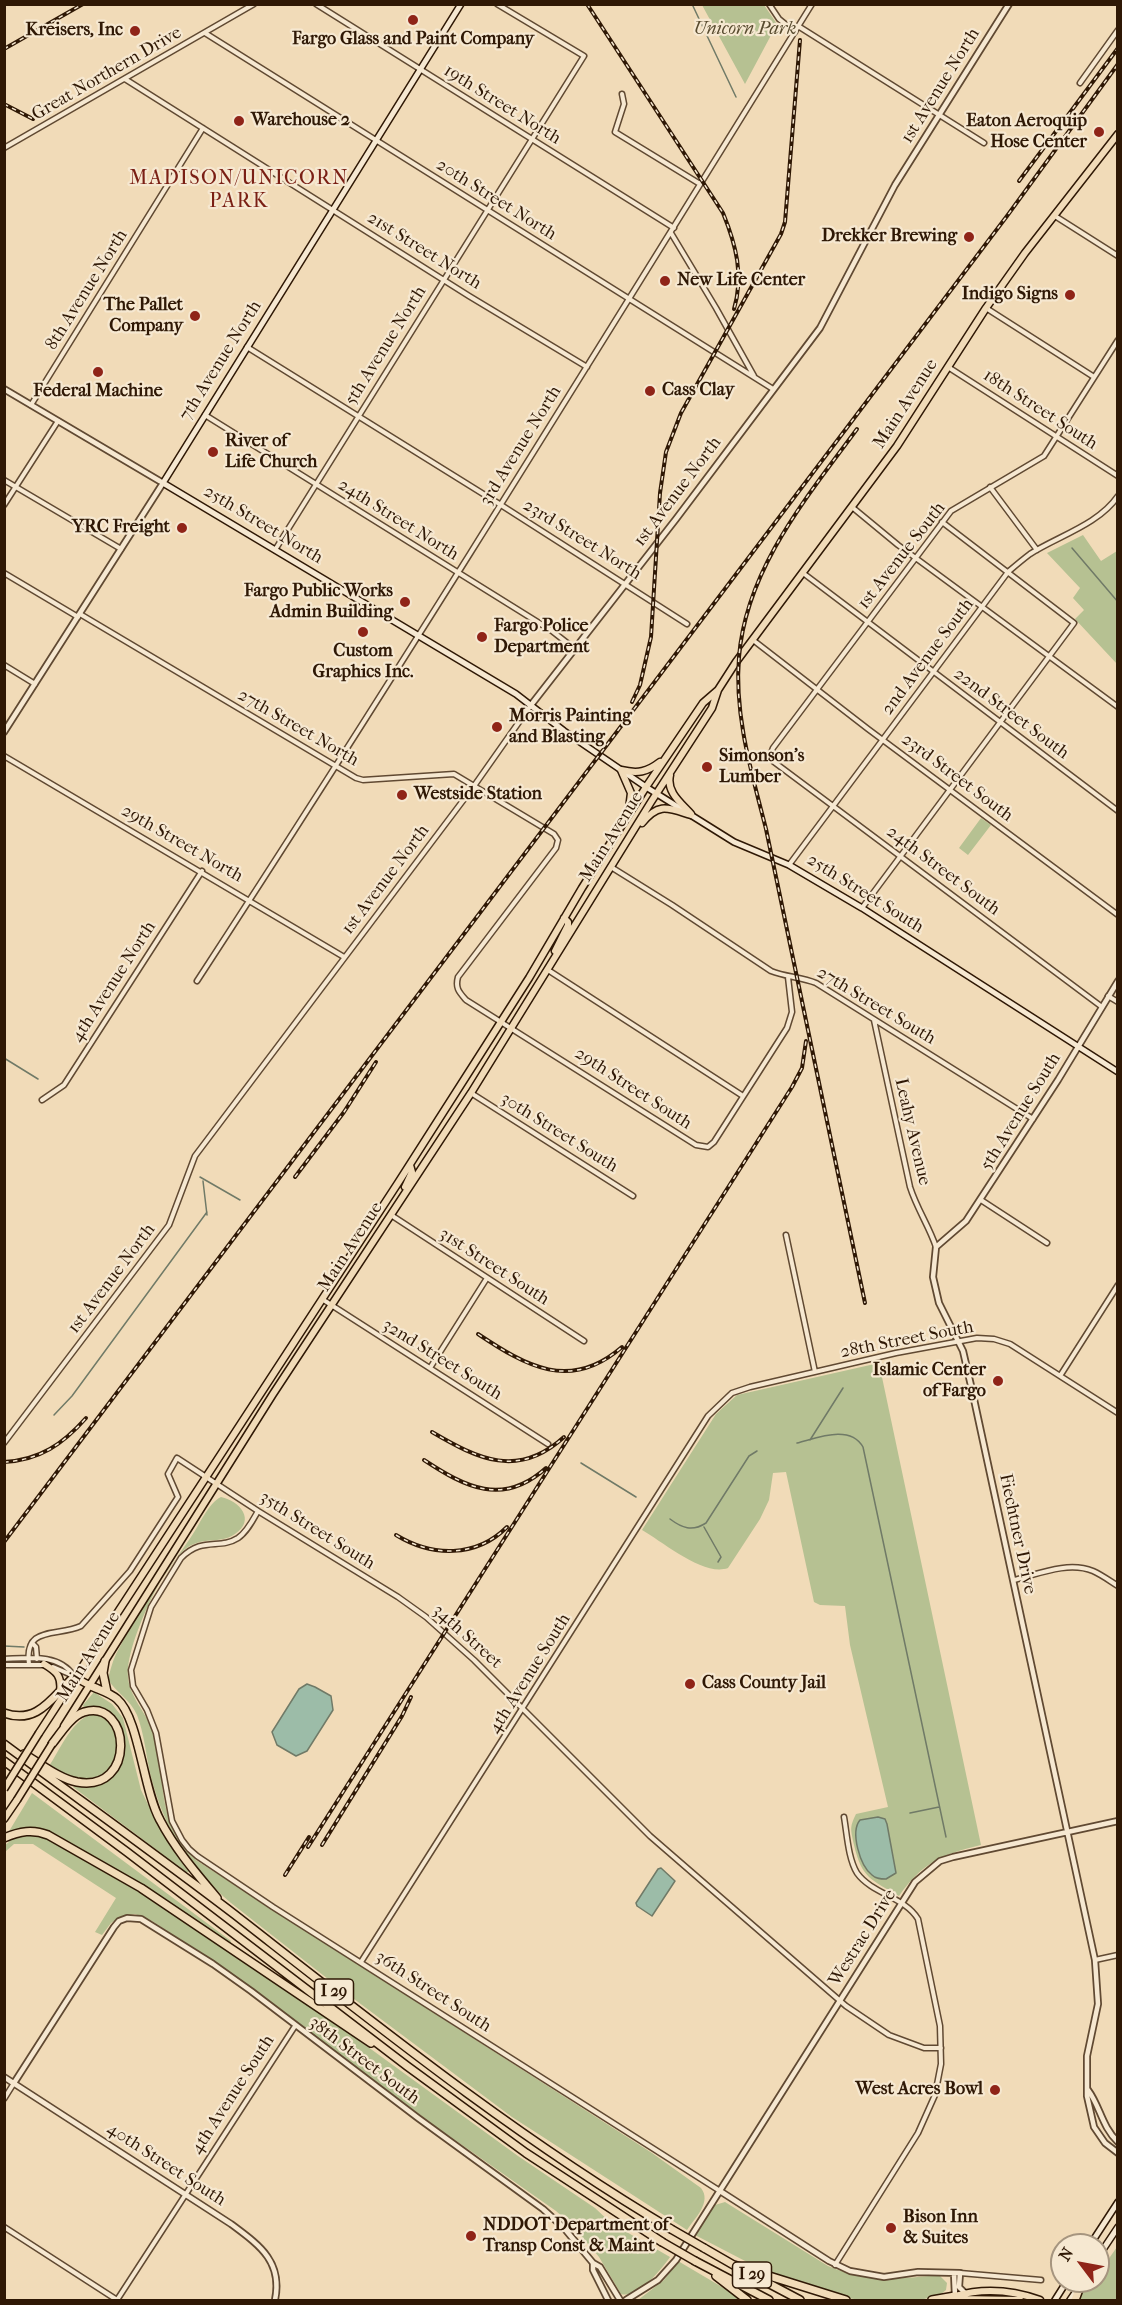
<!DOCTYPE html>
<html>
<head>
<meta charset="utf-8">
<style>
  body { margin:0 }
  #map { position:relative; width:1122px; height:2305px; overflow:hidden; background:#f1dbb8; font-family:"IM FELL French Canon",serif }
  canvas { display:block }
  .frame { position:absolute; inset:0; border:6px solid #2f1805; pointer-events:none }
  .north { position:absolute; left:1050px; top:2233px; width:60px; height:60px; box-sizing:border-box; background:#f6e8d1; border:2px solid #a6957f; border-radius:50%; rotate:302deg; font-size:16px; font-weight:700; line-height:24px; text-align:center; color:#2f1805 }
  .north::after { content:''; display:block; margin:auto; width:21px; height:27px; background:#8f2418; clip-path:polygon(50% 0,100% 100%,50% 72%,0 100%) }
</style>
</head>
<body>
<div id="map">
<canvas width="1122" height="2305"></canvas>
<div class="frame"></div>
<div class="north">N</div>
</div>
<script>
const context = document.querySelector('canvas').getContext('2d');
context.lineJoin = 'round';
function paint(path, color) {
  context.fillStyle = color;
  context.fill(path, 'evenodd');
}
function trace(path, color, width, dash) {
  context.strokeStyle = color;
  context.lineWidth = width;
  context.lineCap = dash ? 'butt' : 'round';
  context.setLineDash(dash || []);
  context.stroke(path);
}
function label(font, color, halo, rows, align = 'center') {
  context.font = font + ' "IM FELL French Canon",serif';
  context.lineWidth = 4.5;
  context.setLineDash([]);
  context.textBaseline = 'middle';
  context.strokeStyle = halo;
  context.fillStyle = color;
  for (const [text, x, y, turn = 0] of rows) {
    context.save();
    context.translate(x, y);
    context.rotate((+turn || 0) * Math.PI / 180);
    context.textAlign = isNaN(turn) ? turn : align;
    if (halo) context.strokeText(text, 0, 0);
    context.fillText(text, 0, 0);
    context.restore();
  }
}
paint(new Path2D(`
  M702,5H764L777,24L745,84Z
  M1083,535L1101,561L1117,551V664L1075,619L1084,610L1073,598L1080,588L1047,553Z
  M981,818L991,825L968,855L959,848Z
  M879,1363L981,1845C942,1854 922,1863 899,1896C871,1879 862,1879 854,1845C851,1830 849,1828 856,1814L888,1807L850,1645L845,1606L820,1605L814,1602L786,1472L773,1473L769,1500L760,1519L728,1568C704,1577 663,1542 642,1530L716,1414L737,1395Z
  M221,1497C240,1501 256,1520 235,1534C220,1545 202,1535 184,1550C171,1562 159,1583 151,1599C142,1619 126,1655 128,1677C129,1696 146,1712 152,1730C168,1779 154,1822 196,1860L652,2153L701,2188C712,2202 695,2218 687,2230L512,2117L342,1990L231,1903C187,1865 164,1829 150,1773C146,1754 144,1733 137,1715C130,1699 116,1693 108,1679C110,1671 112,1663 116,1654C137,1613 165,1575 191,1537C199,1526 208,1503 221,1497Z
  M94,1692L112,1704L123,1718L141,1790L159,1827L189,1872H186L73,1787L75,1785C89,1786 95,1784 106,1776C110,1772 117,1768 120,1763C137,1739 111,1703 84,1708L83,1705Z
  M87,1714C139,1714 126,1812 49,1766C60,1750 69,1726 87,1716Z
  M32,1793L231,1941L230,1943L143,1886L28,1828L8,1833Z
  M26,1834L45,1838L151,1899L302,1999L518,2156L595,2208L611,2223L670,2257C662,2269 637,2299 621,2294L599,2257L572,2225L556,2211L435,2126L234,1975L152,1921L135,1914L122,1916L111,1923L102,1935L95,1932L116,1898L33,1844H14L5,1852V1845L9,1842L8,1840Z
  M725,2202L828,2266C868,2283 897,2279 939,2275L947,2283L946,2290L940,2295L920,2300H863L846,2298L772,2275L695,2235L715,2205Z
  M1117,2247V2300H1078L1080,2295L1091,2281H1098V2274Z
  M678,2261L722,2287L742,2300H638L664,2280Z`), '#b6c192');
const water = new Path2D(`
  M307,1684L315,1687L331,1696L333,1710L307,1751L296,1756L277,1745L272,1732L299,1689Z
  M878,1817L885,1819L887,1824L896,1873L886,1879C881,1879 876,1879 872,1875C860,1866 850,1832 860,1820Z
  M661,1868L675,1881L652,1916L637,1906L636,1903L658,1869Z`);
paint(water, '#9cbca8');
trace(water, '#707a67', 1.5);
trace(new Path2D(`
  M692,4L736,97
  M1072,548L1118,602
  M4,1058L38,1079
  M200,1177L240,1200
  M203,1181L207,1215
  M54,1415L72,1396L207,1212
  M810,1440L843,1388
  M797,1443C817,1438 850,1424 863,1447L946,1837
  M581,1463L636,1497
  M670,1519C682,1528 692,1532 706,1523L749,1456L757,1451
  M704,1527L721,1557L718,1562
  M4,1646L24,1647
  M910,1813L939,1807`), '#707a67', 1.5);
const minor = new Path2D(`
  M316,4L674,228
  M769,4L779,19L795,32
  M798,26L984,143
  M205,33L773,389
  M125,79L469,296L587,367
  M1080,83L1118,30
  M622,94L624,104L615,132L700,184
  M4,148L254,4
  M1055,216L1118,256
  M671,233L716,308L754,376
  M986,308L1094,377
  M247,347L501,505L687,624
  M948,367L1118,476
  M31,405L203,128
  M205,415L552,631L575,649
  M4,480L121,549
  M990,487L1037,550
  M4,505L58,421
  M852,507L898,545L1118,707
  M275,550L584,56L497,4
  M4,573L78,617
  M803,573L1118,811
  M80,614L356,778L363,780L454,774L554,834L558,840L556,848L458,977C455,988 459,992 466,1000L696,1145L708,1147L714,1142L787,1028L792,1012L788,977
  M753,640L868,729L1118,915
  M4,665L35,684
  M4,756L344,957
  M789,865L1008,572C1015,566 1022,560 1030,554C1058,536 1098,525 1118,496
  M611,867L672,905L771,971C786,977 801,977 816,983L1033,1119
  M862,908L1074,623L942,522
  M548,970L743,1096
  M197,981C407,659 609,331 812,4
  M1108,996L1118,1002
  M1102,1007L774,762L770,756L773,748L951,511L1044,456L1118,340
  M874,1020L910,1187C917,1209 929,1226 936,1247
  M471,1093L633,1196
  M42,1100L64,1085L202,871
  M981,1200L1047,1243
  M391,1215L584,1341
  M786,1235L815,1372
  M322,1299L548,1444
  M430,1368L487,1278
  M1060,1376L1118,1285
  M4,1443L169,1225L195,1156L474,786L531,705
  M258,1511C253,1520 247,1532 238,1538C219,1550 203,1536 181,1558L151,1607L131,1670L133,1686L147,1710L156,1733L172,1821L182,1840L189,1849L197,1856L273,1907L720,2191
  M1014,1580C1038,1574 1068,1561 1093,1571C1102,1575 1110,1581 1118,1586
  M32,1643L36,1647L37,1659
  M4,1659C28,1658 59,1653 74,1676
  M29,1664C24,1625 57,1637 81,1626L130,1571L178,1497L168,1474L177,1458L258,1511L398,1597L426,1617L474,1660L650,1836L846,2006L889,2035L924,2048H941
  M4,1665H46
  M53,1667L74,1676
  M1095,1960L1118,1955
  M361,1962L708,1416L732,1393L750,1387L896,1353L977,1338L994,1339L1010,1344L1118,1413
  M4,2099L14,2083
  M4,2227L117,2300
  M835,2265L918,2133L935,2095L941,2064L940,2026L918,1919C905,1897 872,1894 857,1873C848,1858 847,1834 844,1817
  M960,2273L1041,2280
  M117,2300L295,2026`);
const tertiary = new Path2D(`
  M4,389L163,483L4,732
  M531,705L676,519L820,328L895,185L1009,4
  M1118,981L1058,1080L966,1221L936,1247L933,1277L939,1303L963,1351L972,1390L1095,1960L1098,2004L1087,2056V2096L1094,2127L1105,2143L1118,2153
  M4,2077L231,2224C259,2245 283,2261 275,2300
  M14,2083L114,1927L119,1921L127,1918L141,1919L213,1964L251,1991L418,2118L543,2209L564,2228L593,2263L600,2267L620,2300
  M1088,2090C1100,2106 1102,2127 1118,2142
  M720,2191L829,2261L850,2271L884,2277L918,2272L960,2273L959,2287L965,2293
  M593,2263V2270L608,2300
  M954,2273L955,2296
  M626,2300L658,2280L676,2260L915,1882L940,1861L953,1857L1118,1821`);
const secondary = new Path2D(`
  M461,4L163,483L516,694L564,731L646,787L734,842L789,865L862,908L1118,1072
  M1090,2245L1118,2202
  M1098,2257L1118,2227
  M1055,2300L1067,2281
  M1070,2300L1083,2281`);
const primary = new Path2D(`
  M621,770L631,793L629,809
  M621,770C638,774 647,772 660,762
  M670,775C666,792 681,803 691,814
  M642,823C659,802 668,808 691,815
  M555,951L568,925V922L564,918
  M405,1187L412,1172L410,1165
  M44,1664C57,1672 62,1676 60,1692
  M74,1677L89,1685
  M64,1726L273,1394L471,1093L651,802L712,708L718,690L736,662L897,446L986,308L1025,253L1118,134
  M39,1733L398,1183L529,978L582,888L646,787L703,703L718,690
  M4,1819L17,1800
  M955,2296C983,2288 1012,2290 1040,2300
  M955,2296L959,2299L1020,2300`);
const motorway = new Path2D(`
  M105,1661L103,1673L107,1692
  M89,1685C99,1690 109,1692 117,1699C139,1718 143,1789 160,1820C175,1849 196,1873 217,1898
  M4,1713C38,1725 52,1697 74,1677
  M4,1744C81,1801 158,1856 234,1914C375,2024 517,2138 671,2229
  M24,1754C40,1763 58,1778 77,1782C137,1793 131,1698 84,1712C71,1716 60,1734 52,1744
  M4,1761L127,1852L407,2066L526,2153L662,2242
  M4,1838C20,1831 33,1829 48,1835L141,1888L371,2043
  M704,2248L737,2267
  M695,2261L769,2300
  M734,2265L846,2300
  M747,2272L800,2300
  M716,2276L747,2300
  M932,2300L955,2296
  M1075,2300L1081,2284`);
trace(minor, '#604932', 7);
trace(tertiary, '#604932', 8);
trace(secondary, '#2f1805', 8);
trace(primary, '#2f1805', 9);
trace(motorway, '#2f1805', 10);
trace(minor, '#f6e8d1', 4);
trace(tertiary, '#f6e8d1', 4.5);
trace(secondary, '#f6e8d1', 5);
trace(primary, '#f1dbb8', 6);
trace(motorway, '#f1dbb8', 7);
const rail = new Path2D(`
  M587,4L723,213C736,245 744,275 734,309
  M4,49L83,4
  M4,104L33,119
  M1019,181L1118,48
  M857,429C807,497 746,569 739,657C734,715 752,774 766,829L865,1303
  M632,702L640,685L651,637L660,493L666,452L681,413L781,234L785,222L800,40
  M295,1177L344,1112L376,1062
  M478,1334C526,1366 570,1392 622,1347
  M432,1432C478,1459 518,1479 564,1437
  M424,1460C465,1487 503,1507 546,1468
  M4,1462C40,1460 63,1444 86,1418
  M396,1535C432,1557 476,1558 507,1527
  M4,1542L1007,216L1118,64
  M322,1845L402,1716L411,1697
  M308,1847L792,1087L802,1068L806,1041
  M285,1875L309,1837`);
trace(rail, '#2f1805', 4);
trace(rail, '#f6e8d1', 1.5, [4.5]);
const primaryBridge = new Path2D(`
  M4,1789L39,1733
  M17,1800L52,1744`);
const motorwayBridge = new Path2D(`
  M671,2229L704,2248
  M662,2242L695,2261`);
trace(primaryBridge, '#2f1805', 9, []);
trace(motorwayBridge, '#2f1805', 10, []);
trace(primaryBridge, '#f1dbb8', 6);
trace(motorwayBridge, '#f1dbb8', 7);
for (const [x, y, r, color] of [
  [413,20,6,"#8f2418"],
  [135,31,6,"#8f2418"],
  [239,121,6,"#8f2418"],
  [1099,132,6,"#8f2418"],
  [969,237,6,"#8f2418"],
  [665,281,6,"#8f2418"],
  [1070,295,6,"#8f2418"],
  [195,316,6,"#8f2418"],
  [98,372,6,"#8f2418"],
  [650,391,6,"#8f2418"],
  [213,452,6,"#8f2418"],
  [182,528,6,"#8f2418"],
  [405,602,6,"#8f2418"],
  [363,632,6,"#8f2418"],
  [482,637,6,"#8f2418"],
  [497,727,6,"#8f2418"],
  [707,767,6,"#8f2418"],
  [402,795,6,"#8f2418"],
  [998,1381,6,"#8f2418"],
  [690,1684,6,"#8f2418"],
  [995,2090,6,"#8f2418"],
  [891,2228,6,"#8f2418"],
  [471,2236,6,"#8f2418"]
]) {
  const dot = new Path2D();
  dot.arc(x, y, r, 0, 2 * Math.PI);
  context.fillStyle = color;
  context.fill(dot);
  trace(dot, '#f6e8d1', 2);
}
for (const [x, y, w] of [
  [334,1992,39],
  [752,2275,39]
]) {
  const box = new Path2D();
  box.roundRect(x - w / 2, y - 13, w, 26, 4.5);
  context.fillStyle = '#f6e8d1';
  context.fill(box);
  trace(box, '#2f1805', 1.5);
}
label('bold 16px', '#2f1805', null, [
  ["I 29",334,1992],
  ["I 29",752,2275]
]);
label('italic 18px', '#584b2f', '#f6e8d1', [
  ["Unicorn Park",745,30]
]);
label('bold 18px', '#2f1805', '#f6e8d1', [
  ["Kreisers, Inc",123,31,"right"],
  ["Fargo Glass and Paint Company",413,40,"center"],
  ["Warehouse 2",251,121],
  ["Eaton Aeroquip",1087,122,"right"],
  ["Hose Center",1087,143,"right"],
  ["Drekker Brewing",957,237,"right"],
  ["New Life Center",677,281],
  ["Indigo Signs",1058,295,"right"],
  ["The Pallet",183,306,"right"],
  ["Company",183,327,"right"],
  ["Cass Clay",662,391],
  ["Federal Machine",98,392,"center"],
  ["River of",225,442],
  ["Life Church",225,463],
  ["YRC Freight",170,528,"right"],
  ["Fargo Public Works",393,592,"right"],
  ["Admin Building",393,613,"right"],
  ["Fargo Police",494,627],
  ["Department",494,648],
  ["Custom",363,652,"center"],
  ["Graphics Inc.",363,673,"center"],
  ["Morris Painting",509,717],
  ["and Blasting",509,738],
  ["Simonson's",719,757],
  ["Lumber",719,778],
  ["Westside Station",414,795],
  ["Islamic Center",986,1371,"right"],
  ["of Fargo",986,1392,"right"],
  ["Cass County Jail",702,1684],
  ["West Acres Bowl",983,2090,"right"],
  ["Bison Inn",903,2218],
  ["& Suites",903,2239],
  ["NDDOT Department of",483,2226],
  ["Transp Const & Maint",483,2247]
], 'left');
label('18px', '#2f1805', '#f6e8d1', [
  ["Great Northern Drive",107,74,-30],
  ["1st Avenue North",941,86,-58],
  ["19th Street North",502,105,32],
  ["20th Street North",496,200,32],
  ["21st Street North",424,251,32],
  ["8th Avenue North",87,290,-58],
  ["5th Avenue North",386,346,-58],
  ["7th Avenue North",221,361,-58],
  ["Main Avenue",906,404,-57],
  ["18th Street South",1040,410,33],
  ["3rd Avenue North",521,446,-58],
  ["1st Avenue North",678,492,-53],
  ["24th Street North",398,520,32],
  ["25th Street North",263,525,31],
  ["23rd Street North",582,540,32],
  ["1st Avenue South",902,556,-52],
  ["2nd Avenue South",928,657,-53],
  ["22nd Street South",1011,714,37],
  ["27th Street North",298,728,30],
  ["23rd Street South",957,778,37],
  ["Main Avenue",612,837,-58],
  ["29th Street North",182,844,30],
  ["24th Street South",943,871,37],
  ["1st Avenue North",386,880,-53],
  ["25th Street South",865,894,32],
  ["4th Avenue North",114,982,-57],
  ["27th Street South",876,1006,31],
  ["29th Street South",633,1089,33],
  ["5th Avenue South",1021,1112,-58],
  ["Leahy Avenue",912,1132,77],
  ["30th Street South",559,1133,32],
  ["Main Avenue",351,1247,-57],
  ["31st Street South",494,1267,33],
  ["1st Avenue North",112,1279,-53],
  ["28th Street South",907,1340,-11],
  ["32nd Street South",442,1360,32],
  ["35th Street South",317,1531,32],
  ["Fiechtner Drive",1017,1534,78],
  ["34th Street",467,1637,42],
  ["Main Avenue",89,1657,-58],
  ["4th Avenue South",530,1674,-58],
  ["Westrac Drive",863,1938,-58],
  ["36th Street South",433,1992,33],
  ["38th Street South",364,2061,37],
  ["4th Avenue South",233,2095,-57],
  ["40th Street South",166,2165,33]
]);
context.letterSpacing = '1.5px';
label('20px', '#7a1f14', '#f6e8d1', [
  ["MADISON/UNICORN",239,179],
  ["PARK",239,202]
]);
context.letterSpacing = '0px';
</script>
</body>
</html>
